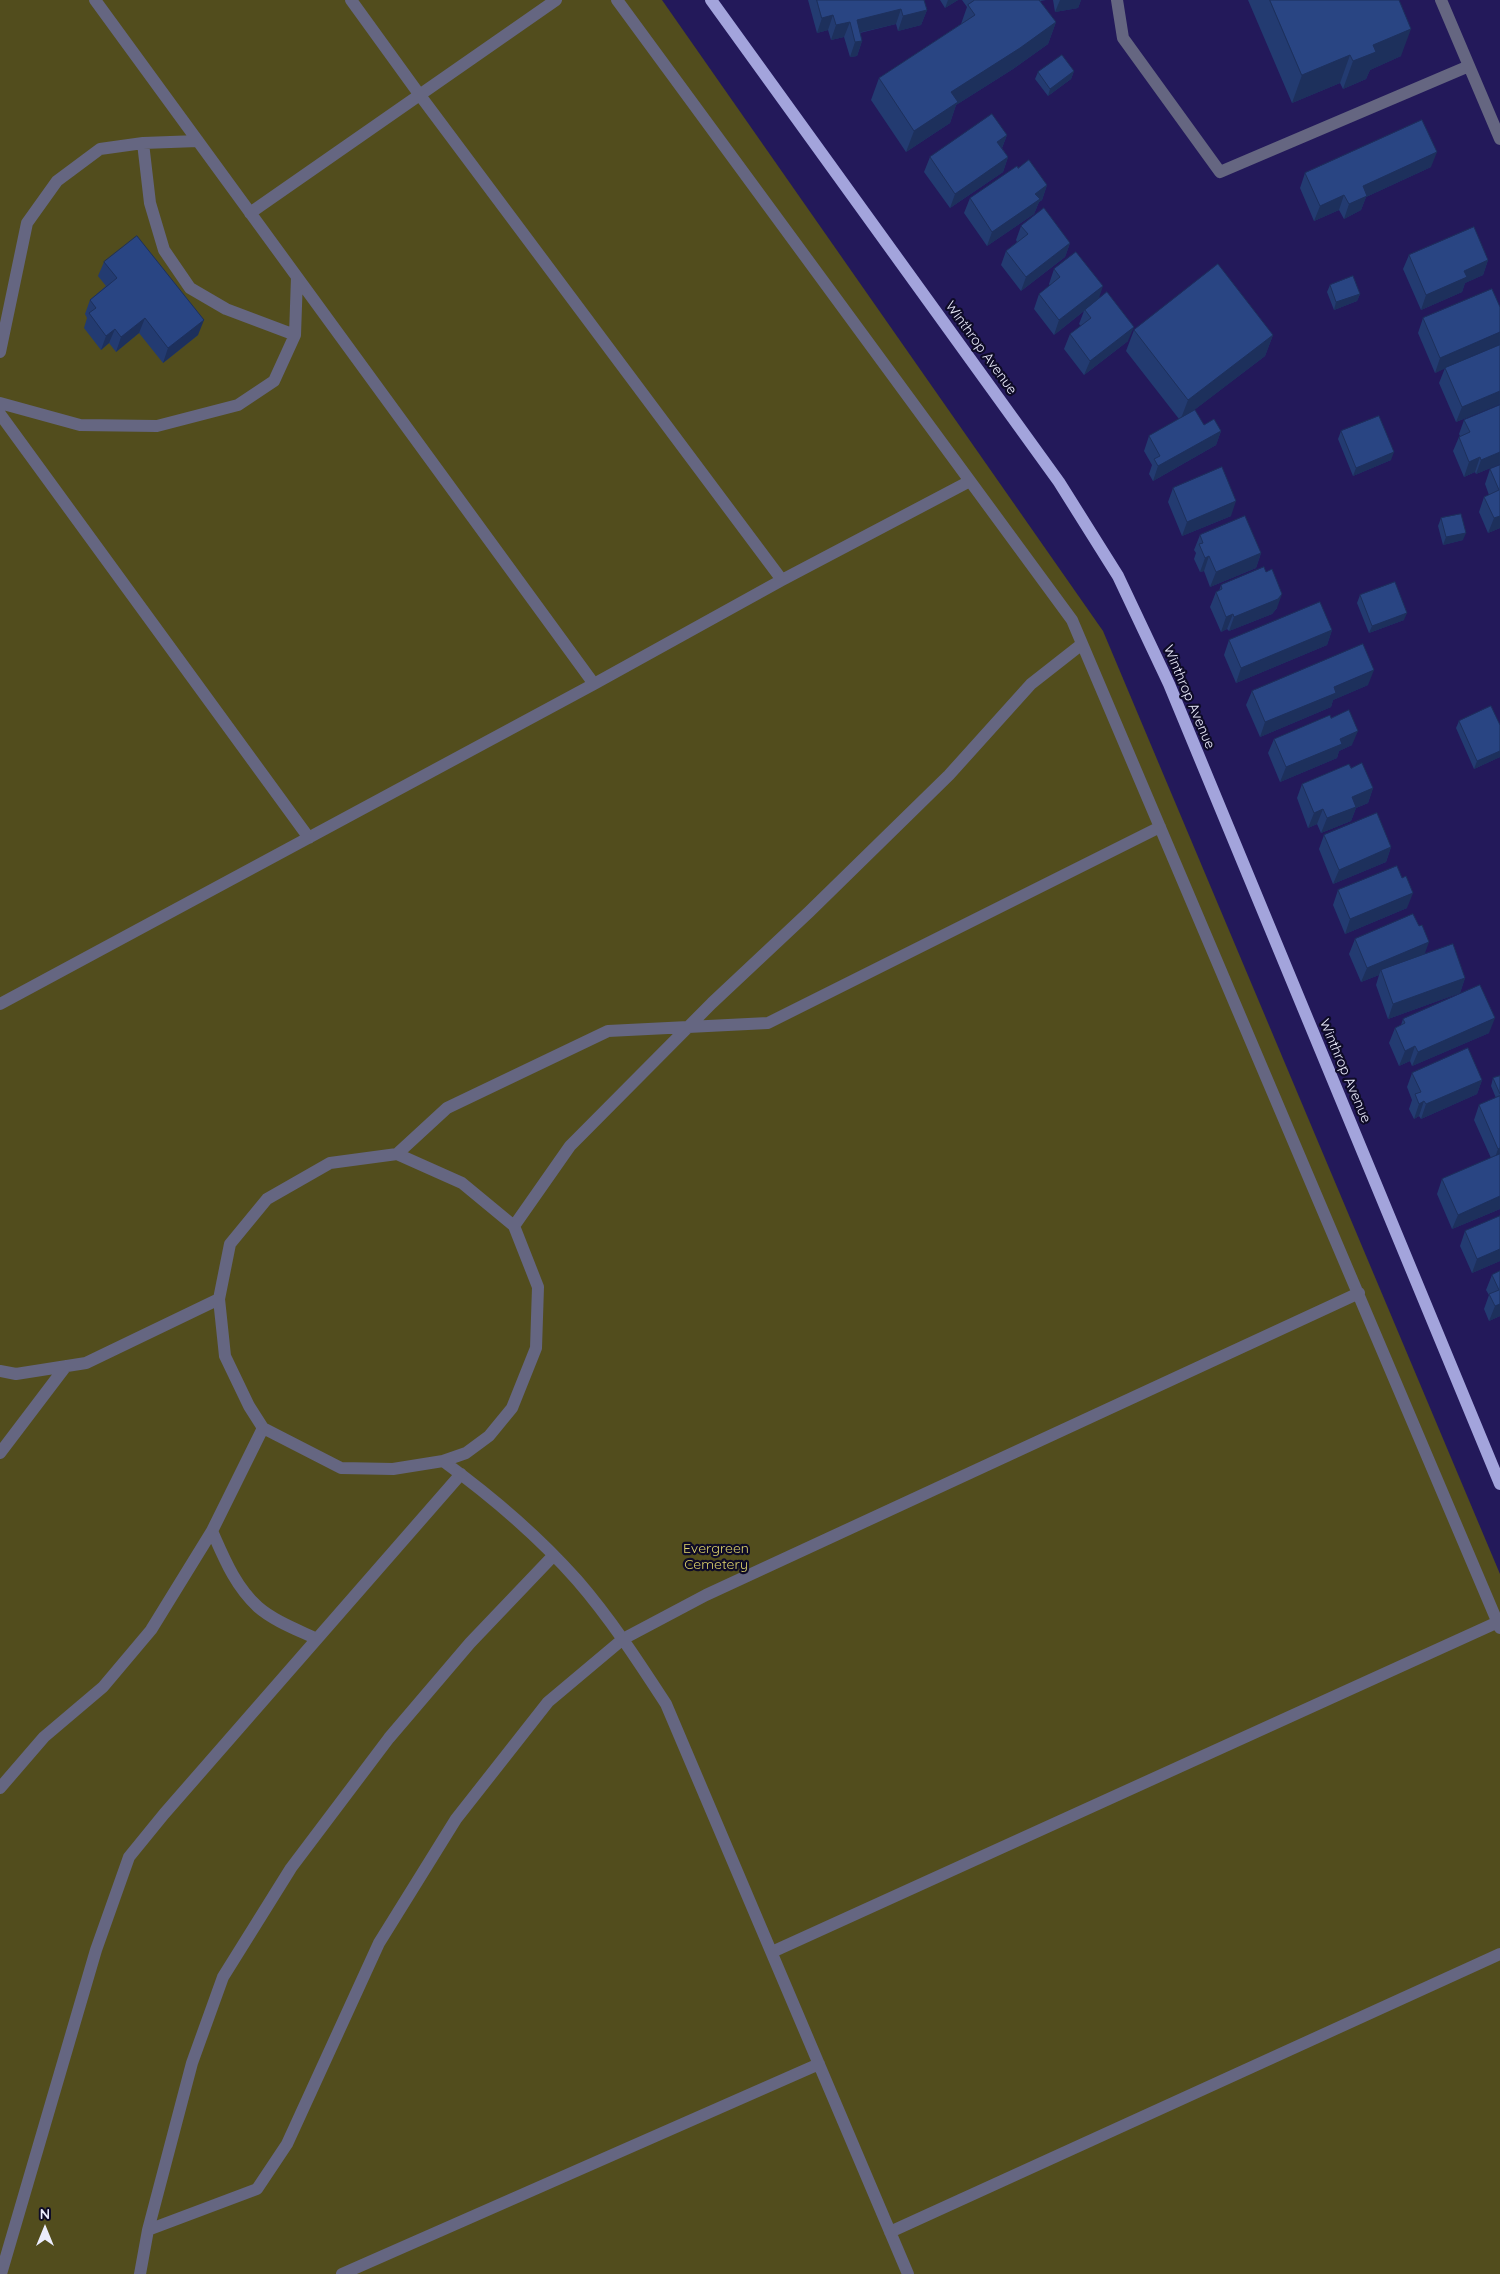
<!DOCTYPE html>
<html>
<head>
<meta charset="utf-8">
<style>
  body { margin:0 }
  #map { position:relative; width:1500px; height:2274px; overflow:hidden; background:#23195a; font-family:Quicksand,sans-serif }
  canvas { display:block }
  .north { position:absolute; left:20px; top:2204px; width:50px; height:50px; -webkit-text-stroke:4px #0e0b27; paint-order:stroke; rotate:0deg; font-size:14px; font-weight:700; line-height:20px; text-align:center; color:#ebecfc }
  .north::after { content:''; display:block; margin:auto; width:18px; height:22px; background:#ebecfc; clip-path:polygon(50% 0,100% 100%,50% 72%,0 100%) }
</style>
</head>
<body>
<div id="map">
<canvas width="1500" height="2274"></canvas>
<div class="north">N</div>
</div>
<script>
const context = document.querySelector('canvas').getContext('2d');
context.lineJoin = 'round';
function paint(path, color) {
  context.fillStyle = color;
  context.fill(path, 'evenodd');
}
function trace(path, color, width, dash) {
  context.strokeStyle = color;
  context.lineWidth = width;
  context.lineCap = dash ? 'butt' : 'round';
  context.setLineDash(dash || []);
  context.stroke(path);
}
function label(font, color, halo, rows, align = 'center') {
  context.font = font + ' Quicksand,sans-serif';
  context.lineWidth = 4.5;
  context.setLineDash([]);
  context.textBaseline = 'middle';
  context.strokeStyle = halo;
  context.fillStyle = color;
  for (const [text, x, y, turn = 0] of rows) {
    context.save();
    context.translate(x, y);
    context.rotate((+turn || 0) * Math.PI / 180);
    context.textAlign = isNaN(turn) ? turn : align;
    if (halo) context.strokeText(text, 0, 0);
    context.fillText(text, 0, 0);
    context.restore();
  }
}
paint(new Path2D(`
  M0,0H662L1103,631L1500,1574V2274H0Z`), '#524d1d');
trace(new Path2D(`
  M95,0L594,684
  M351,0L419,94L782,580
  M617,0L1072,620L1500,1628
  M1117,0L1123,38L1220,172L1469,66
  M1441,0L1500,139
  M143,143L150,203L164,250L190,288L226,309L295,335
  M250,213L556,0
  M0,352L27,223L57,181L100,149L143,143L198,141
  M0,403L80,425L157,426L238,405L274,381L295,335L297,277
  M0,414L309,838
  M0,1004L594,684L782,580L970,481
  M397,1154L462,1183L514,1226L538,1287L536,1348L512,1408L489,1436L466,1453L443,1461L393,1469L341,1468L263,1428L249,1406L225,1356L219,1299L230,1244L267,1199L330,1163Z
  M397,1154L447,1108L608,1031L768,1023L1160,827
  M514,1226L570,1146L712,1003L809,912L949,775L1031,684L1082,644
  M0,1371L16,1374L86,1363L219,1299
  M0,1453L66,1366
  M443,1461C491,1496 537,1535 577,1580C610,1618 638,1661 666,1704L908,2274
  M212,1531C224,1558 235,1586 258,1607C274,1621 298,1630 317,1639
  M0,1788L44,1737L103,1687L151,1630L212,1531L263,1428
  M772,1952L1498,1622
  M148,2230L257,2189L287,2144L379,1943L456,1819L548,1702L623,1639L706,1595L1359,1293
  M890,2232L1500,1954
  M1,2274L96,1950L129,1857L164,1814L461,1474
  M140,2274L148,2230L192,2063L223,1977L291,1868L389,1738L470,1643L553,1556
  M342,2274L819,2064`), '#656681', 12);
trace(new Path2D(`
  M711,0L1059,482L1118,576L1169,684L1500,1484`), '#a3a4dc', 12);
paint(new Path2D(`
  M808,0H924L927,10L921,25L898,31L896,24L860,33L862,41L857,56L850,57L844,37L831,40L828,30L817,33Z
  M940,0H958L945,8Z
  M962,0H1046L1040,1L1056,22L1048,44L1013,69L956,105L950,123L906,152L871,100L879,78L961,24L967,7Z
  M1053,0H1081L1078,8L1055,12Z
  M1248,0H1399L1401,56L1370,70L1366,79L1343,89L1340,83L1292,103Z
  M1074,71L1071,79L1048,96L1035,79L1038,72Z
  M1007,135L1002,148L1008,157L1003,172L950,208L924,172L930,157Z
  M1431,167L1366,197L1361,210L1344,219L1339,210L1314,221L1300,188L1305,173Z
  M1018,168L1047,185L1042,200L1039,202L1034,214L987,246L964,213L970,198Z
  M1021,226L1070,243L1065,257L1021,291L1001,265L1006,251L1017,242L1016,240Z
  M1409,255L1488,260L1483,275L1465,283L1462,292L1421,310L1403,269Z
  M104,262L198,335L163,363L139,333L116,352L109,343L101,350L84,328L87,318L85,314L90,300L106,286L98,276Z
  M1054,269L1098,299L1128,341L1084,375L1064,349L1070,334L1081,326L1079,324L1084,311L1054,335L1034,309L1039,294L1050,286L1049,284Z
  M1330,285L1360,294L1357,301L1334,310L1327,292Z
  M1423,318L1500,345V404L1456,422L1439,383L1445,368L1435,373L1418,333Z
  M1134,330L1273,335L1265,356L1194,410L1204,425L1221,431L1216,445L1153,481L1149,474L1152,465L1144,451L1149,436L1179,419L1126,351Z
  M1500,405V464L1476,474L1475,472L1464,477L1453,451L1459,437L1460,436L1459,434L1464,420Z
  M1341,431L1391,460L1353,476L1338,439Z
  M1500,465V528L1488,533L1479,512L1484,497L1489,495L1485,484L1490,469Z
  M1173,488L1231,516L1182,536L1168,502Z
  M1441,518L1463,540L1443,545L1438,526Z
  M1200,535L1261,553L1256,568L1210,587L1204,571L1200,572L1194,559L1196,553L1194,550Z
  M1221,585L1277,608L1272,614L1229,631L1227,629L1221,632L1210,607L1216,592L1219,591Z
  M1360,595L1404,620L1369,633L1357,603Z
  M1332,630L1327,645L1236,683L1224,655L1229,640Z
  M1368,685L1333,700L1331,707L1260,737L1246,705L1252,691Z
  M1331,718L1352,745L1339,751L1337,758L1280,782L1268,753L1274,739Z
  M1459,721L1500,725V757L1474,769L1456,728Z
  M1351,768L1373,788L1368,803L1356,808L1351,821L1321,833L1317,824L1308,828L1297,798L1302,784Z
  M1324,835L1391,847L1386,862L1333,884L1319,849Z
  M1338,890L1407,908L1345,934L1333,905Z
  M1355,939L1424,955L1465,978L1460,993L1388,1019L1376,985L1379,975L1361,982L1349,954Z
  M1403,1019L1489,1033L1412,1066L1410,1061L1399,1066L1389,1043L1395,1028L1401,1025Z
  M1412,1073L1482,1080L1477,1094L1421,1119L1419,1116L1414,1119L1409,1109L1412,1100L1407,1087Z
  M1500,1076V1209L1452,1229L1437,1194L1442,1179L1491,1158L1474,1120L1479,1105L1496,1098L1491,1086L1493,1078Z
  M1500,1216V1261L1472,1273L1460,1246L1465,1231Z
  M1500,1271V1316L1489,1321L1484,1309L1489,1295L1486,1290L1492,1275Z`), '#233b71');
paint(new Path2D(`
  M948,0H958L945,8Z
  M1060,0H1081L1078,8L1055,12Z
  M901,9L896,24L853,34L857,20Z
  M927,10L921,25L898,31L903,16Z
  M833,15L828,30L817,33L822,18Z
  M850,22L844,37L831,40L836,25Z
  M1056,22L1048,44L1013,69L956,105L950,123L906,152L914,131L951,92Z
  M1411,29L1401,56L1370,70L1366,79L1343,89L1353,61L1373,45Z
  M862,41L857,56L850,57L855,42Z
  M1350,55L1340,83L1292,103L1302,75Z
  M1074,71L1071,79L1048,96L1050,89Z
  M1007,135L1001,150L997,142Z
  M1437,152L1431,167L1366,197L1361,210L1344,219L1349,204L1363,186Z
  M1008,157L1003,172L950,208L955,194Z
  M1047,185L1042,200L1039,202L1034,214L987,246L992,232L1035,194Z
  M1344,195L1339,210L1314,221L1320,206Z
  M1070,243L1065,257L1021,291L1026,277Z
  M1488,260L1483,275L1465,283L1462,292L1421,310L1426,295L1464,271Z
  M1103,286L1098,301L1085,310L1084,311L1054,335L1059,320Z
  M1360,294L1357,301L1334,310L1336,302Z
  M145,318L139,333L116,352L121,337Z
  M204,320L198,335L163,363L168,348Z
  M1134,327L1128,341L1084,375L1090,361Z
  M115,329L109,343L101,350L106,336Z
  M1500,332V345L1435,373L1440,358Z
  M1273,335L1265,356L1180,421L1188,400Z
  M1500,391V404L1456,422L1462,407Z
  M1221,431L1216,445L1153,481L1158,466Z
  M1394,452L1391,460L1353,476L1356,468Z
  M1500,452V464L1476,474L1481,460Z
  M1480,457L1475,472L1464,477L1469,462Z
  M1236,501L1231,516L1182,536L1187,522Z
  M1500,516V528L1488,533L1494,518Z
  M1466,533L1463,540L1443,545L1446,537Z
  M1261,553L1256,568L1210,587L1216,572Z
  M1209,556L1204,571L1200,572L1205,558Z
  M1282,594L1277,608L1272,614L1229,631L1234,617Z
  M1407,613L1404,620L1369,633L1372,626Z
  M1233,614L1227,629L1221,632L1226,617Z
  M1332,630L1327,645L1236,683L1241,668Z
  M1374,670L1368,685L1333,700L1331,707L1260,737L1265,722L1334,687Z
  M1358,731L1352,745L1339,751L1337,758L1280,782L1286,767L1340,739Z
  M1500,751V757L1474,769L1477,761Z
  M1373,788L1368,803L1356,808L1351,821L1321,833L1327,818L1352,797Z
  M1323,809L1317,824L1308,828L1314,813Z
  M1391,847L1386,862L1333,884L1339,870Z
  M1413,893L1407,908L1345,934L1350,919Z
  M1429,942L1424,956L1381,970L1379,975L1361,982L1367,968Z
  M1465,978L1460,993L1388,1019L1393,1004Z
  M1495,1018L1489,1033L1412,1066L1418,1052Z
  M1415,1046L1410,1061L1399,1066L1405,1051Z
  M1482,1080L1477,1094L1421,1119L1426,1104Z
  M1424,1101L1419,1116L1414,1119L1419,1104Z
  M1500,1148V1160L1493,1163L1498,1149Z
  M1500,1196V1209L1452,1229L1458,1215Z
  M1500,1249V1261L1472,1273L1477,1259Z
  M1500,1304V1316L1489,1321L1495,1306Z`), '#1d305c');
const building = new Path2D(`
  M817,0H924L927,10L903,16L901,9L857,20L862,41L855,42L850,22L836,25L833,15L822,18Z
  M975,0H1039L1056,22L1020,48L951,92L958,102L914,131L879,78L975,15L968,5Z
  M1270,0H1399L1411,29L1373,45L1376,52L1353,61L1350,55L1302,75Z
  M1062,55L1074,71L1050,89L1038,72Z
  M992,114L1007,135L997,142L1008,157L955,194L930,157Z
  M1422,120L1437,152L1363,186L1367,196L1349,204L1344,195L1320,206L1305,173Z
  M1029,160L1047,185L1035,194L1040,199L992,232L970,198L1017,166L1018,168Z
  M1044,208L1070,243L1026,277L1006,251L1028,234L1021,226Z
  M1474,227L1488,260L1464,271L1467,277L1426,295L1409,255Z
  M137,236L204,320L168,348L145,318L121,337L115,329L106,336L89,313L96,308L90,300L117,278L104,262Z
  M1076,252L1103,286L1059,320L1039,294L1060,277L1054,269Z
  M1218,264L1273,335L1188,400L1134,330Z
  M1353,276L1360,294L1336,302L1330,285Z
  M1492,289L1500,307V332L1440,358L1423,318Z
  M1107,292L1134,327L1090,361L1070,334L1091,318L1085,310Z
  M1500,345V391L1462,407L1445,368Z
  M1500,405V452L1481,460L1480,457L1469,462L1459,437L1470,432L1464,420Z
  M1195,410L1204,425L1214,419L1221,431L1158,466L1154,459L1160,456L1149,436Z
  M1379,416L1394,452L1356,468L1341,431Z
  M1500,465V516L1494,518L1484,497L1499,490L1490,469Z
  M1222,467L1236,501L1187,522L1173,488Z
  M1461,514L1466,533L1446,537L1441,518Z
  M1245,516L1261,553L1216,572L1209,556L1205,558L1199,544L1203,543L1200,535Z
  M1264,567L1266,572L1272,569L1282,594L1278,599L1234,617L1233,614L1226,617L1216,592L1222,589L1221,585Z
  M1395,582L1407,613L1372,626L1360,595Z
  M1320,602L1332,630L1241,668L1229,640Z
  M1363,644L1374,670L1334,687L1336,693L1265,722L1252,691Z
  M1491,706L1500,725V751L1477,761L1459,721Z
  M1349,710L1358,731L1340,739L1342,744L1286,767L1274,739L1330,715L1331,718Z
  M1362,763L1373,788L1352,797L1356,807L1327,818L1323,809L1314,813L1302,784L1349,764L1351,768Z
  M1377,813L1391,847L1339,870L1324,835Z
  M1397,866L1402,878L1406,876L1413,893L1350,919L1338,890Z
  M1413,914L1419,926L1422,925L1429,942L1367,968L1355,939Z
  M1453,944L1465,978L1393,1004L1381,970Z
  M1480,985L1495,1018L1418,1052L1415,1046L1405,1051L1395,1028L1405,1023L1403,1019Z
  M1468,1048L1482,1080L1426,1104L1424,1101L1419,1104L1415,1094L1421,1092L1412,1073Z
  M1500,1076V1094L1493,1078Z
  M1500,1096V1148L1498,1149L1479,1105Z
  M1500,1154V1196L1458,1215L1442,1179Z
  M1500,1216V1249L1477,1259L1465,1231Z
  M1500,1271V1304L1495,1306L1489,1294L1499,1290L1492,1275Z`);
paint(building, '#294583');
trace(building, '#1d305c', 1);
label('14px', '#ebecfc', '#0e0b27', [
  ["Winthrop Avenue",981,348,54],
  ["Winthrop Avenue",1189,697,67],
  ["Winthrop Avenue",1345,1071,67]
]);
label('14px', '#ded36c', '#0e0b27', [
  ["Evergreen",716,1549],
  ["Cemetery",716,1565]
]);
</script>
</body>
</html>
